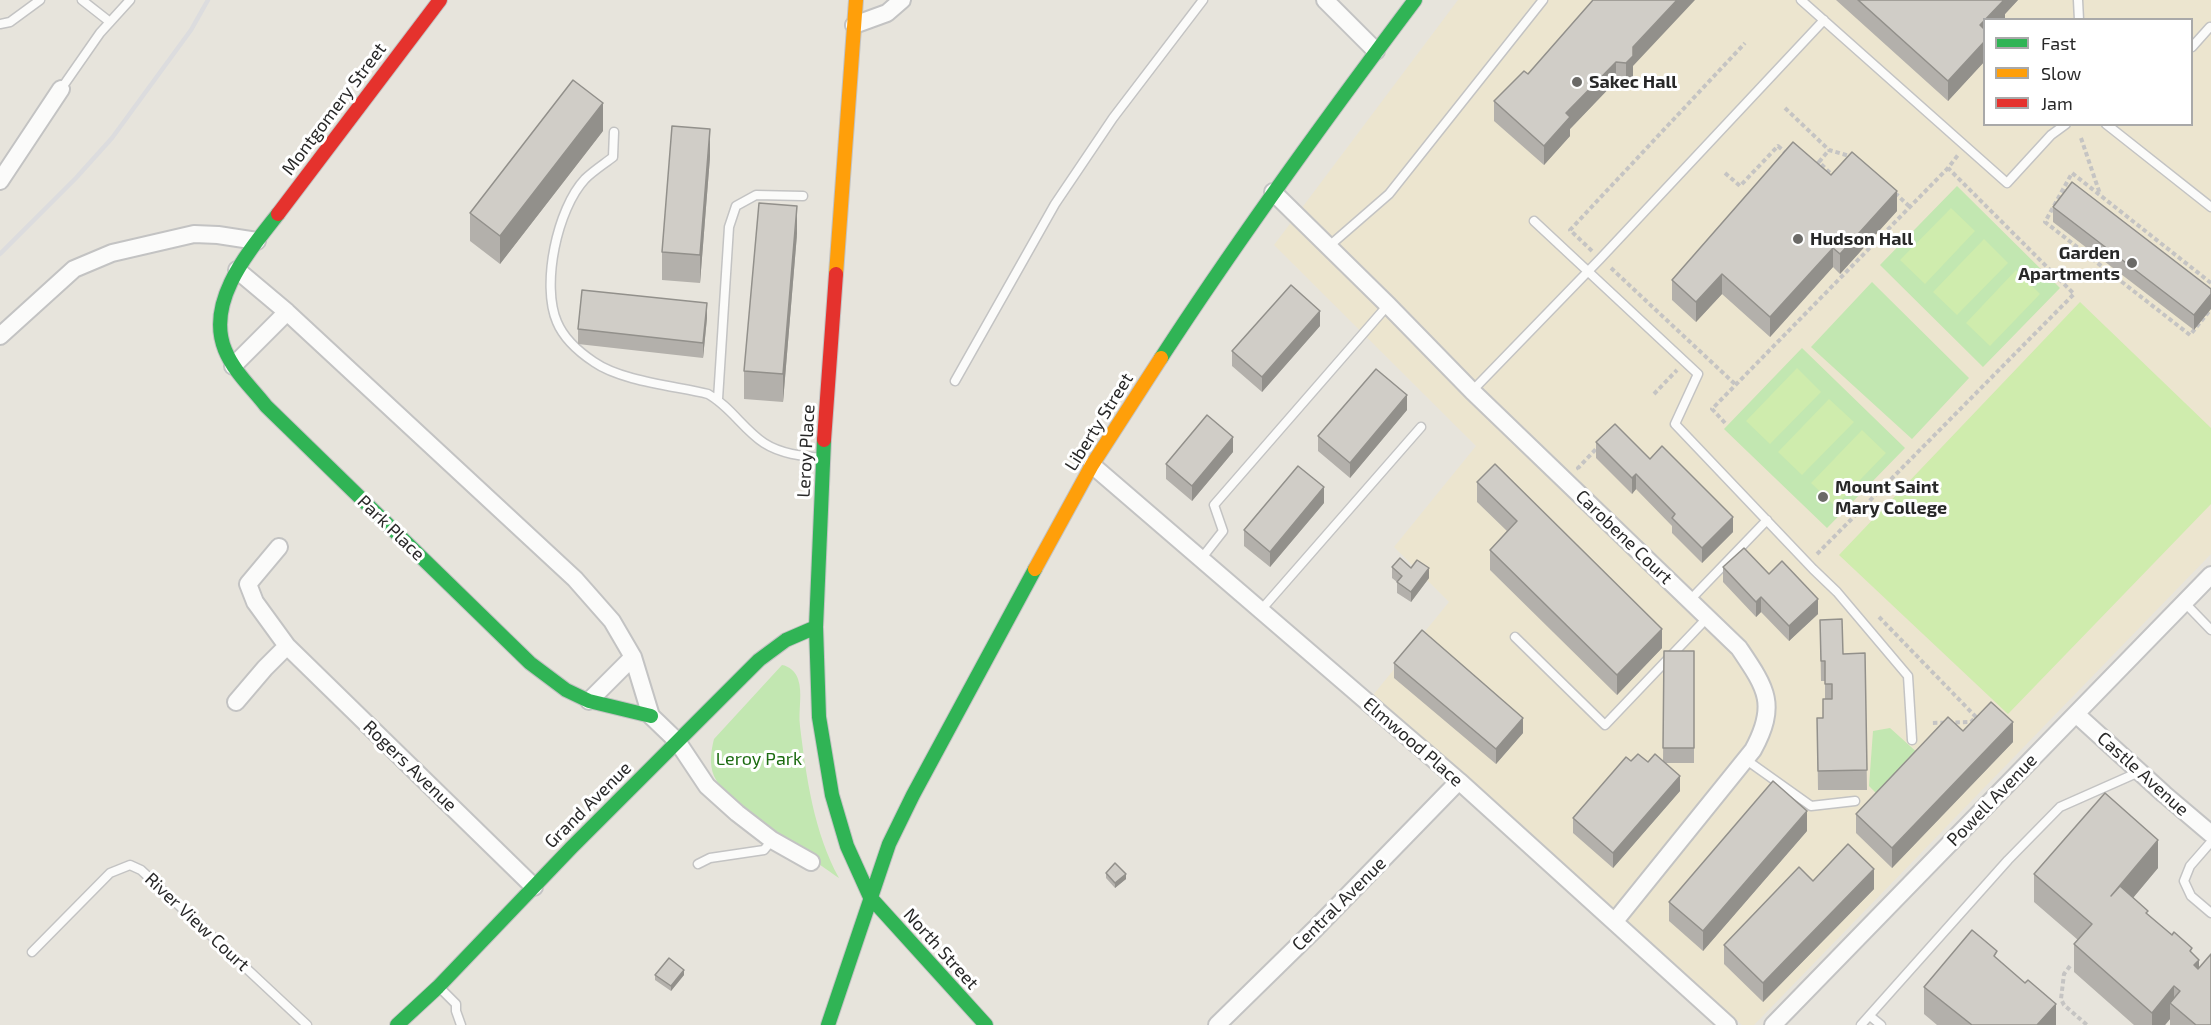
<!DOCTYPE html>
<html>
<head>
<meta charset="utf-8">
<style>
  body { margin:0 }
  #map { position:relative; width:2211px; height:1025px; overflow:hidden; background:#e7e4dc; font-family:"Exo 2",sans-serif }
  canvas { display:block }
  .legend { position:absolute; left:1983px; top:18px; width:210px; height:108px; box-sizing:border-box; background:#fff; border:2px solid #a9a9a9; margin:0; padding:8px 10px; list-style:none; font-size:18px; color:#282828 }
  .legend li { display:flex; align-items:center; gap:12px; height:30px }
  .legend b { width:30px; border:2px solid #a9a9a9 }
</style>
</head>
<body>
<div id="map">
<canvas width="2211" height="1025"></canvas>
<ul class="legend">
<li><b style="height:8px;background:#30b455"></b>Fast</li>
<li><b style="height:8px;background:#ff9f0a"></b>Slow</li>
<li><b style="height:8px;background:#e5322d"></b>Jam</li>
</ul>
</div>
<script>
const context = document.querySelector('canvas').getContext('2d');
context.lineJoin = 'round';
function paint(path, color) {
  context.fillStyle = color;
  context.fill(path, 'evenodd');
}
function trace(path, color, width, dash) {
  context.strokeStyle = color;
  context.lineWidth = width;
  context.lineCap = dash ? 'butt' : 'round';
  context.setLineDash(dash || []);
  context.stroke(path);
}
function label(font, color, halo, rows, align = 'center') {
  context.font = font + ' "Exo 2",sans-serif';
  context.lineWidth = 6;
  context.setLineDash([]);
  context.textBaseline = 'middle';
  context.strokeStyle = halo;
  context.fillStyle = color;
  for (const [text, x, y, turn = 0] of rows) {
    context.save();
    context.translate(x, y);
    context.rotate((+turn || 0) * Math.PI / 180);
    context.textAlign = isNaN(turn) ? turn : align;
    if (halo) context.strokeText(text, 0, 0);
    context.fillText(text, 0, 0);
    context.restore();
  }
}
paint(new Path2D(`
  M1458,0H2211V554L1754,1025H1742L1373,695L1449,602L1394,547L1476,446L1274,245ZM1984,20H2192V124H1984Z`), '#ece5cf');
paint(new Path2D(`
  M1957,186L2060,288L1983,367L1880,265Z
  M1872,282L1969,378L1912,439L1811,347Z
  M1802,348L1905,448L1827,528L1724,429Z
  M782,665C789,666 796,672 798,679C803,693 798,711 800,726C806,776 814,833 839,878C810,857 727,805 714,776C709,764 711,751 714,739Z
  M1890,728L1920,755L1880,797L1869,786L1873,731Z`), '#c2e7b1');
paint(new Path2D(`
  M1951,208L1975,231L1925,284L1900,260Z
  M1984,239L2008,263L1957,315L1933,292Z
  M2016,270L2040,294L1990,346L1966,323Z
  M2080,302L2211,428V504L2008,714L1839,555Z
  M1797,368L1821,392L1770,444L1746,421Z
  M1829,399L1854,422L1802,475L1778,452Z
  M1862,430L1886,453L1835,506L1811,483Z`), '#cfecad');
const lane = new Path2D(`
  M82,0L110,22
  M1801,0L2007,183L2051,135L2066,124
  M2078,0L2079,20
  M0,24L10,22L40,0
  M2192,47L2210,27
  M61,89L100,33L130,0
  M2106,124L2211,207
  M614,132L613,157C604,164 593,171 585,179C557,209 541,285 557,322C564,339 579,352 594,362C621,381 675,386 708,394C730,406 743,429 764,443C781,454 802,456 822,458
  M1534,221L1698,374L1675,424L1813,569L1837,592L1908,676L1912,740
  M1328,247L1389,194L1543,0
  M955,381L1055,204L1113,118L1203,0
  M1472,391L1600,259L1824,20
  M718,399L729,227L736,206L756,195L803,196
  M1201,559L1223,531L1214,505L1388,305
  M1690,600L1767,520
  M2184,602L2211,630
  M1261,610L1421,427
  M1515,637L1605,725L1708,617
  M1745,759L1811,806L1855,801
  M2211,842L2190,866L2184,881L2191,896L2211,913
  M698,864L710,858L764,850L772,840
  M32,952L110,873L130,865L141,870L307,1025
  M440,988L456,1004V1011L461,1025
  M1870,1016L1881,1025
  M1861,1025L2008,860L2060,807L2139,772`);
const street = new Path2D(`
  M1325,0L1376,51
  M854,25L887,13L902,0
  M0,181L61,89
  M1273,192L1388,305L1472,391L1739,648C1766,688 1778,704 1753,750L1615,921
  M237,270L287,312L575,579L612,621L633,657L651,716L677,741L707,786L737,813L772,840L811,862
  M0,336L74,269L112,253L194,234L218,235L257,241
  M233,366L287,312
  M1092,465L1459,781L1728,1025
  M279,547L248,584L255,602L287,646L534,887
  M589,701L633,657
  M236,702L265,668L287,646
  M2076,714L2164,794L2211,834
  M1217,1025L1315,929L1459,781
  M1773,1025L2211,575`);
const fast = new Path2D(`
  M278,214C250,250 205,301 225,350C234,372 252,388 266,406L530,663L566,690L589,701L651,716
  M1161,358C1241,235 1327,117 1415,0
  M824,440L816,627L819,717L832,795L847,846L870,897L986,1025
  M397,1025L438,987L571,848L759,660L786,640L816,627
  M828,1025L889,844L913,795L1035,569`);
const slow = new Path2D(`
  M836,274L856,0
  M1035,569L1092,465L1161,358`);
const jam = new Path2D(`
  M278,214L440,0
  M824,440L836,274`);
trace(lane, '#c3c3c3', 11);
trace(street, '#c3c3c3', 20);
trace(fast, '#c3c3c3', 16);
trace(slow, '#c3c3c3', 16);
trace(jam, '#c3c3c3', 16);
trace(new Path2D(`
  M1785,108L1829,150L1853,157
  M2081,138L2100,194
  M1819,162L1829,150
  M1816,165L1819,162L1834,177
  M1725,173L1740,186L1778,146L1787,154
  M1895,193L1910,207
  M1592,251L1570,230L1745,43
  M1611,268L1736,385
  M2211,283L2072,173L2045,222L2190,335L2211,309
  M1654,394L1677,370
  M1725,423L1712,409L1948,168
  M1579,469L1578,468L1598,447
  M1817,554L2074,294L1948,168L1958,155
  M1879,617L1976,717L1971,722L1930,723
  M2070,966L2064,974L2061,999L2064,1005L2087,1025`), '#c5c4c3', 4, [4.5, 3]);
trace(lane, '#fbfbfa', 8);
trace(street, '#fbfbfa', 16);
trace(fast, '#30b455', 14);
trace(slow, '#ff9f0a', 14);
trace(jam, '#e5322d', 14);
trace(new Path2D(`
  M0,254L76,178L112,138L191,30L208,0`), '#dcdcde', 4.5);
paint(new Path2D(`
  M1593,0L1633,66V76L1626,83L1616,81L1570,129V136L1544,165L1494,121V101L1528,74Z
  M1836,0H2018L2005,14V18L1984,20V62L1948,101Z
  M603,131L500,264L470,241V213Z
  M710,157L700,283L662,280V252Z
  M1831,175L1897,211L1840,274L1833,267L1770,337L1722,294L1696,322L1672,300V280Z
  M2053,207L2211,289L2194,330L2053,222Z
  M797,234L783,402L744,399V371Z
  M707,318L703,358L578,344V329Z
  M1320,326L1262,392L1232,366V351Z
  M1407,410L1350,478L1318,451V436Z
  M1596,442L1650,459L1733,532L1702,563L1672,533V526L1636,489L1632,494L1596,458Z
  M1233,452L1192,501L1166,479V464Z
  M1477,482L1662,648L1617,695L1490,570V550L1507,531L1477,502Z
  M1324,503L1270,567L1244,546V530Z
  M1392,567L1411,568L1429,578L1411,602L1397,593V582L1392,578Z
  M1723,567L1769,574L1818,614L1789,641L1761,612L1756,617L1723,582Z
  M1820,620L1843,654L1865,653L1867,790H1818L1817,718H1823L1825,699V681H1821Z
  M1664,651H1694V763H1666L1680,791L1613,868L1573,833V818L1631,761L1648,762L1663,761Z
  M1394,663L1523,733L1496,764L1394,678Z
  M1963,731L2013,742L1892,868L1856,833V814Z
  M1807,831L1703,951L1669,921V902Z
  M2158,868L2133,898L2148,915L2192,953L2199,968L2211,1025H2170V1019L2165,1025H2134L2074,972V944L2078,940L2034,902V874Z
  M1106,873L1126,879L1115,888L1106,878Z
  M1813,881L1874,889L1763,1002L1724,964V945Z
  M1997,959L2056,1025H1937L1924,1014V987Z
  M655,975H684L671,991L655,980Z`), '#b3b0ab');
paint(new Path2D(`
  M1677,0H1695L1633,66V76L1626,83V63L1633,47Z
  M2003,0H2018L2005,14V18L2004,20H1985Z
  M1984,20V40L1980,25Z
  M1984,42V62L1948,101V81Z
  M1616,62V81L1570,129V136L1544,165V146L1566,113Z
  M603,103V131L500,264V236Z
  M710,129V157L700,283V255Z
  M1897,191V211L1840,274V254Z
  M797,206V234L783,402V374Z
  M1833,248V267L1770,337V317Z
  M1722,274V294L1696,322V302Z
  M2211,294V309L2194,330V315Z
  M707,303V318L703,358V343Z
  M1320,311V326L1262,392V377Z
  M1407,395V410L1350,478V463Z
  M1233,437V452L1192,501V486Z
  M1636,474V489L1632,494V478Z
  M1324,487V503L1270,567V552Z
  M1733,517V532L1702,563V548Z
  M1429,568V578L1411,602V592Z
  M1761,597V612L1756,617V602Z
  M1818,599V614L1789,641V626Z
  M1662,629V648L1617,695V675Z
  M1523,718V733L1496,764V749Z
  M2013,722V742L1892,868V848Z
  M1680,776V791L1613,868V853Z
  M1807,811V831L1703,951V931Z
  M2158,840V868L2111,924V896Z
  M1874,869V889L1763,1002V983Z
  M1126,874V879L1115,888V883Z
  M2199,960V988L2194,965Z
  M684,970V975L671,991V986Z
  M2174,986V1006L2170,1003V1019L2165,1025H2152V1013Z
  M2056,1004V1025H2037Z`), '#92908b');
const building = new Path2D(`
  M1593,0H1677L1633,47V56L1626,63L1616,62L1566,113L1570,117L1544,146L1494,101L1524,71L1528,74Z
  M1858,0H2004L1980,25L1984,29V42L1948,81Z
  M573,80L603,103L500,236L470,213Z
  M672,126L710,129L700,255L662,252Z
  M1793,142L1831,175L1852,152L1897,191L1840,254L1833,248L1770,317L1722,274L1696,302L1672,280Z
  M2072,182L2211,289V294L2194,315L2053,207Z
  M759,203L797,206L783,374L744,371Z
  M1291,285L1320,311L1262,377L1232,351Z
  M582,290L707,303L703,343L578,329Z
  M1376,369L1407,395L1350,463L1318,436Z
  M1207,415L1233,437L1192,486L1166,464Z
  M1615,424L1650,459L1662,446L1733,517L1702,548L1672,518L1675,514L1636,474L1632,478L1596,442Z
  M1495,464L1662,629L1617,675L1490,550L1517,521L1477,482Z
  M1298,466L1324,487L1270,552L1244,530Z
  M1744,548L1769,574L1782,561L1818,599L1789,626L1761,597L1756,602L1723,567Z
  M1400,558L1411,568L1417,560L1429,568L1411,592L1397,582L1402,576L1392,567Z
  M1842,619L1843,654L1865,653L1867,770L1818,771L1817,718H1823V699H1832V684H1825V661H1821L1820,620Z
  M1422,630L1523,718L1496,749L1394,663Z
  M1664,651H1694V748H1663Z
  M1991,702L2013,722L1892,848L1856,814L1948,717L1963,731Z
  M1638,754L1648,762L1655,754L1680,776L1613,853L1573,818L1626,757L1631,761Z
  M1773,781L1807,811L1703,931L1669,902Z
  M2105,793L2158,840L2111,896L2120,886L2148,911L2146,913L2172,935L2174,932L2192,948L2190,951L2199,960L2194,965L2198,969L2211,954V1025H2196L2170,1003L2180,991L2174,986L2152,1013L2074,944L2092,924L2034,874Z
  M1848,844L1874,869L1763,983L1724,945L1799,867L1813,881Z
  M1115,863L1126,874L1115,883L1106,873Z
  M1972,930L1997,951L1994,956L2025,983L2028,980L2056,1004L2037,1025H1972L1924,987Z
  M669,958L684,970L671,986L655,975Z`);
paint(building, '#d0cdc7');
trace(building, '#92908b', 1.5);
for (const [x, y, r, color] of [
  [1577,82,6,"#6b6a67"],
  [1798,239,6,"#6b6a67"],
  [2132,263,6,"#6b6a67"],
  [1823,497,6,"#6b6a67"]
]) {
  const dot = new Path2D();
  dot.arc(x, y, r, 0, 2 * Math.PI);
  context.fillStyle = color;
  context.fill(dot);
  trace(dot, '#fff', 2);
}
label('bold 18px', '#282828', '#fff', [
  ["Sakec Hall",1589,82],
  ["Hudson Hall",1810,239],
  ["Garden",2120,253,"right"],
  ["Apartments",2120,274,"right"],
  ["Mount Saint",1835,487],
  ["Mary College",1835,508]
], 'left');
label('18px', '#282828', '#fff', [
  ["Montgomery Street",334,109,-53],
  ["Liberty Street",1099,422,-58],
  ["Leroy Place",806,451,-87],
  ["Park Place",391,528,44],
  ["Carobene Court",1624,537,44],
  ["Elmwood Place",1413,742,41],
  ["Rogers Avenue",410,766,44],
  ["Castle Avenue",2143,774,42],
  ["Powell Avenue",1992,800,-46],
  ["Grand Avenue",588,805,-45],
  ["Central Avenue",1339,904,-45],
  ["River View Court",197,922,43],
  ["North Street",941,949,48]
]);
label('18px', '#1c6b11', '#fff', [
  ["Leroy Park",759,759]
]);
</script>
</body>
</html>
